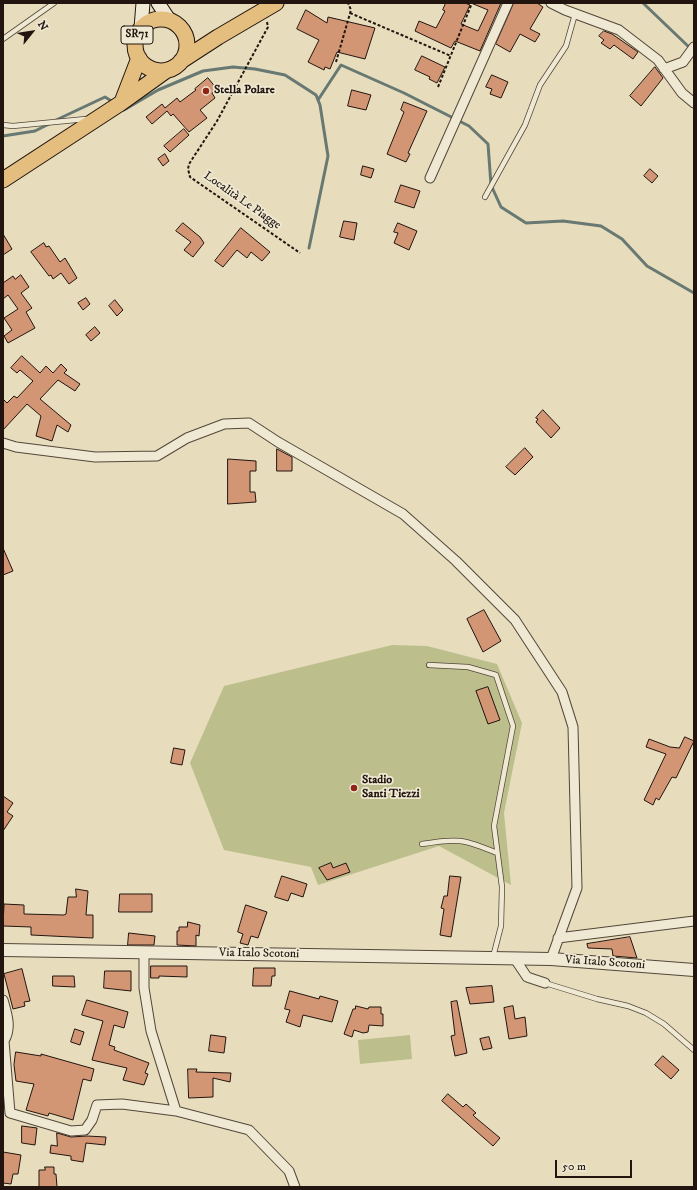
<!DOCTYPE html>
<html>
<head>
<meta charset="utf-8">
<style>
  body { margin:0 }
  #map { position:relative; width:697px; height:1190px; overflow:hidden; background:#e7ddbc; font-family:"IM FELL DW Pica",serif }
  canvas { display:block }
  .frame { position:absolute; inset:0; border:4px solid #22140f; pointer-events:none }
  .north { position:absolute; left:12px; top:12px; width:40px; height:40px; -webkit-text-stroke:3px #efe9d3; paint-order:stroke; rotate:60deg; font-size:11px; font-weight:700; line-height:16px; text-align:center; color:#22140f }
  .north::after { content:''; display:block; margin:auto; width:14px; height:18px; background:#22140f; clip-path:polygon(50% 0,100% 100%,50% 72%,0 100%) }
  .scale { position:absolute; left:555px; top:1160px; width:77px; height:18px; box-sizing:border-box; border:2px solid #22140f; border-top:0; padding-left:5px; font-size:12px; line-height:14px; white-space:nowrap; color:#22140f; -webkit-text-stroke:3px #efe9d3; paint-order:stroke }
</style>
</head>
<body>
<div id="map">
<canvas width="697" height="1190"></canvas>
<div class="frame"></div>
<div class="north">N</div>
<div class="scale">50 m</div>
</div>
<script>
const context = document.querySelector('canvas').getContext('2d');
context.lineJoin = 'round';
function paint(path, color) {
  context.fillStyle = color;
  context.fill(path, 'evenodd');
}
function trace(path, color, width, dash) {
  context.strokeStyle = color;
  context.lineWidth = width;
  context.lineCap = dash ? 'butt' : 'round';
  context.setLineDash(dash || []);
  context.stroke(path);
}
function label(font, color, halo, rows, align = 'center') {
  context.font = font + ' "IM FELL DW Pica",serif';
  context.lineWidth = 3.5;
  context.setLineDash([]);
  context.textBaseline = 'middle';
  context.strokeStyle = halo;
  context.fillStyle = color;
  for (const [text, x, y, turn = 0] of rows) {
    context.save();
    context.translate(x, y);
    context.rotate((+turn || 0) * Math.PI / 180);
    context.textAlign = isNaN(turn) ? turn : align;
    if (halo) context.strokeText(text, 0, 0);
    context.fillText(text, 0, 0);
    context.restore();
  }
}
paint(new Path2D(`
  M392,645L427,646L497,664L522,723L504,813L511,885L439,846L318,885L311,867L224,850L190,763L224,686Z
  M410,1035L412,1059L360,1064L358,1040Z`), '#bcbf8c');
trace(new Path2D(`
  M643,3L690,48
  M318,100L341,65L404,93L469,126L488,144L491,185L501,207L526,223L563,221L601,226L622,239L647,266L694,293
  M121,108L124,110L158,90L203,71L233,67L255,69L285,75L316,95L320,105L328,156L309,248
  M54,121L105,97L113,102
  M3,136L35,131L49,124`), '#687872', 3);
const building = new Path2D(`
  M446,3H465L470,5L461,24L478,31L488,10L471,3H501L480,51L455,41L451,48L415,31L419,21L436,28L445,11L443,10Z
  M514,3H537L543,7L530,29L540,34L535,42L520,34L510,52L496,44Z
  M306,10L327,23L328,17L375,28L365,59L337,52L330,69L325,67L324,70L308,62L319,40L297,29Z
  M604,31L612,34L638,52L633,59L614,45L610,49L601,43L604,40L599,36Z
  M422,56L445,67L437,83L429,79L430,77L415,70Z
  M655,67L663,78L641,106L630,96Z
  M492,75L508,82L501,98L490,94L492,89L486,87Z
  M208,78L217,89L212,93L215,98L200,110L207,118L189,132L173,114L171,116L167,111L152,124L146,117L162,104L165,108L177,98L180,102L196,90L195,89Z
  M352,90L371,95L366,110L348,106Z
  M404,102L427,111L408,153L410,154L406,162L387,154L404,112L401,110Z
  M184,129L189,135L170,152L164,146Z
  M165,154L169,161L163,166L158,159Z
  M363,166L374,169L371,178L361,175Z
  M650,169L658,176L652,183L644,176Z
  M401,185L420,191L414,208L395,202Z
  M344,221L357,223L354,240L340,237Z
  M183,223L200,237L204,243L193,257L184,250L191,242L176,231Z
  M398,223L417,231L409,250L394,243L398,233L394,232Z
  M241,228L270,252L262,261L251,252L247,258L237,250L223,267L215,261Z
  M3,234L12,249L3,255Z
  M44,243L46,247L49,246L60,262L65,258L77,278L69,284L61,273L53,279L51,275L49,276L31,252Z
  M21,275L29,287L21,293L32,308L26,312L35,328L8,343L4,336L12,330L4,318L18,309L8,295L3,299V283L13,276L15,279Z
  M86,298L90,304L83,310L78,303Z
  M115,300L123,310L117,316L109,306Z
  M95,327L100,333L91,341L86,335Z
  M22,356L40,373L46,366L53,373L61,364L67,370L64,373L80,384L75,391L58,380L40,399L71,425L68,432L57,425L52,441L36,436L41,416L27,404L3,430V399L7,403L14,396L17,398L33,381L20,370L17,373L11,368Z
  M543,410L560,428L551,438L536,422L538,419L536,418Z
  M525,448L533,457L515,475L506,467Z
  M277,449L292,457V471H277Z
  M228,459L256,461V471H250V492H255L256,502L228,504Z
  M3,548L13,571L3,575Z
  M484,610L501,641L483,652L467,619Z
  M488,687L500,720L488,724L476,691Z
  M685,737L694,741L676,778L672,777L659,800L656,798L653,805L644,800L666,754L646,747L649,739L670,747L679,748Z
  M174,748L185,750L182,765L171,763Z
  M3,796L13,803L7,812L13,816L3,831Z
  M331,863L333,868L346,863L350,872L327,880L319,868Z
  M282,876L307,884L303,897L291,893L288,901L275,897Z
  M450,876L461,877L451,937L440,935L444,909L441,908L444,896H447Z
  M76,889L88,891L86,915H93V938L31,935V927L3,926L4,904L24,905V914L64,915L66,914L68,897H76Z
  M120,894H152V912H119Z
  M246,905L267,912L258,938L251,936L248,945L240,943L243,934L238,932Z
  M188,922L200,925L199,936L196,935V946L177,945V931H179V927H187Z
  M129,933L155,936L154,945H128Z
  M630,937L637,958L613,956L612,949L588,948L587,944Z
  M151,966H187V977L159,976V978H151Z
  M254,968H275V976H272L271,986H253Z
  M22,969L30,1001L24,1002L25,1006L13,1009L4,974Z
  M105,971H131V991L104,988Z
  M53,976H74L75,987L53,986Z
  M492,986L494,1002L470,1004L466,988Z
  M290,991L319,999L320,996L338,1001L332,1022L303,1015L300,1027L286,1022L290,1010L285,1009Z
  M87,1000L128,1012L124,1028L114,1025L109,1045L115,1047L114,1050L149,1063L145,1073L148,1074L144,1085L123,1080L127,1068L92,1060L103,1021L82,1015Z
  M457,1001L467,1053L455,1056L451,1036L455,1035L451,1002Z
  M356,1006L368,1009L369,1007H381V1014H383V1026L369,1025L368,1032L363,1033L354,1030L352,1037L344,1034L353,1009H355Z
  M513,1006L515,1019L525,1017L527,1036L509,1039L504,1008Z
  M75,1029L84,1032L80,1045L71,1042Z
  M211,1035L226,1037L224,1053L209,1051Z
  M489,1037L492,1048L483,1050L480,1039Z
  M16,1052L41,1056V1054L94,1069L91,1081L83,1079L73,1120L49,1113L48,1116L26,1110L34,1084L16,1081L14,1065Z
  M663,1056L679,1070L671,1079L655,1065Z
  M188,1069H197L196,1072L231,1073L230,1082L213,1078V1097L189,1098Z
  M448,1094L463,1107L466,1104L476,1113L473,1115L476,1118L500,1138L493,1146L442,1101Z
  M22,1126L37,1128L35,1145L22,1143Z
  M57,1133L71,1137L87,1136L106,1137L105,1145L86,1143L83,1162L71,1160V1156L50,1153L51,1145L57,1146Z
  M3,1152L21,1155L18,1174H13L11,1184L3,1183Z
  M45,1167H54V1174H56L57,1187H39V1170H45Z`);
paint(building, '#d29675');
trace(building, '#22140f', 1);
const service = new Path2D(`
  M3,39L54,3
  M3,125L13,126L86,119
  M485,197L525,125L540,85L566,46L575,14
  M429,665L468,667L496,675L513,726L494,826L502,887L501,926L493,957
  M422,844C457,838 464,839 497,853
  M545,983L597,999L628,1006L646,1013L664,1024L694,1050`);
const minor = new Path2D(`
  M551,3L565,10L619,30L658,60L682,93L694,103
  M664,69L683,62L694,47
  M430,178L508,3
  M3,443L16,447L95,457L157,456L187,438L224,424L249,423L278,442L403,514L456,561L515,620L562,692L573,727L577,888L551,959
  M558,938L694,921
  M144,953V988L151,1031L176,1111
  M515,959L527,977L545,983
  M3,1000C7,1014 12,1028 4,1041L10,1113L71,1131L85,1130L92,1120L97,1105L122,1104L176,1111L249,1130L289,1171L295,1187`);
const tertiary = new Path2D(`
  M3,950L551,959L694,970`);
const secondary = new Path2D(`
  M158,3L170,21
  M141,28L143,3`);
const primary = new Path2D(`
  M135 45a26 26 0 1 1 52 0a26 26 0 1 1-52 0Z
  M181,61L218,37L276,3
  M122,102L139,58
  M3,180L121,103L167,70`);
trace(service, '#53463a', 6);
trace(minor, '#53463a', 11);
trace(tertiary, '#53463a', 14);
trace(secondary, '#22140f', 15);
trace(primary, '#22140f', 17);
trace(new Path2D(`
  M350,13L451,56
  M267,22L268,27L217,121L189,164L188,169L190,177L300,253
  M336,62L351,10L348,3
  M438,87L472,3`), '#22140f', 2, [3, 2]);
trace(service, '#efe9d3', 4.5);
trace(minor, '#efe9d3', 9);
trace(tertiary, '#efe9d3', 12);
trace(secondary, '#efe9d3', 13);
trace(primary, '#e4be7e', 15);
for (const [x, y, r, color] of [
  [206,91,4,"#8f2418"],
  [354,788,4,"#8f2418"]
]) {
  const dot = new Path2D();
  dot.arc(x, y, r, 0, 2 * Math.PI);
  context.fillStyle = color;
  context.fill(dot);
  trace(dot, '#efe9d3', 1.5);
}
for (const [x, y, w] of [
  [137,35,32]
]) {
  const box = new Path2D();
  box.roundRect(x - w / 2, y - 9, w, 18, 3);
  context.fillStyle = '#efe9d3';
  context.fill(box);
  trace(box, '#22140f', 1);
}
label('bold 11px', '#22140f', null, [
  ["SR71",137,35]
]);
label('bold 12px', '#22140f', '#efe9d3', [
  ["Stella Polare",214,91],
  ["Stadio",362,781],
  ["Santi Tiezzi",362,795]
], 'left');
label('12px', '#22140f', '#efe9d3', [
  ["Località Le Piagge",242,201,35],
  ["Via Italo Scotoni",259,954,1],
  ["Via Italo Scotoni",605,963,4]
]);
</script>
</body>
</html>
